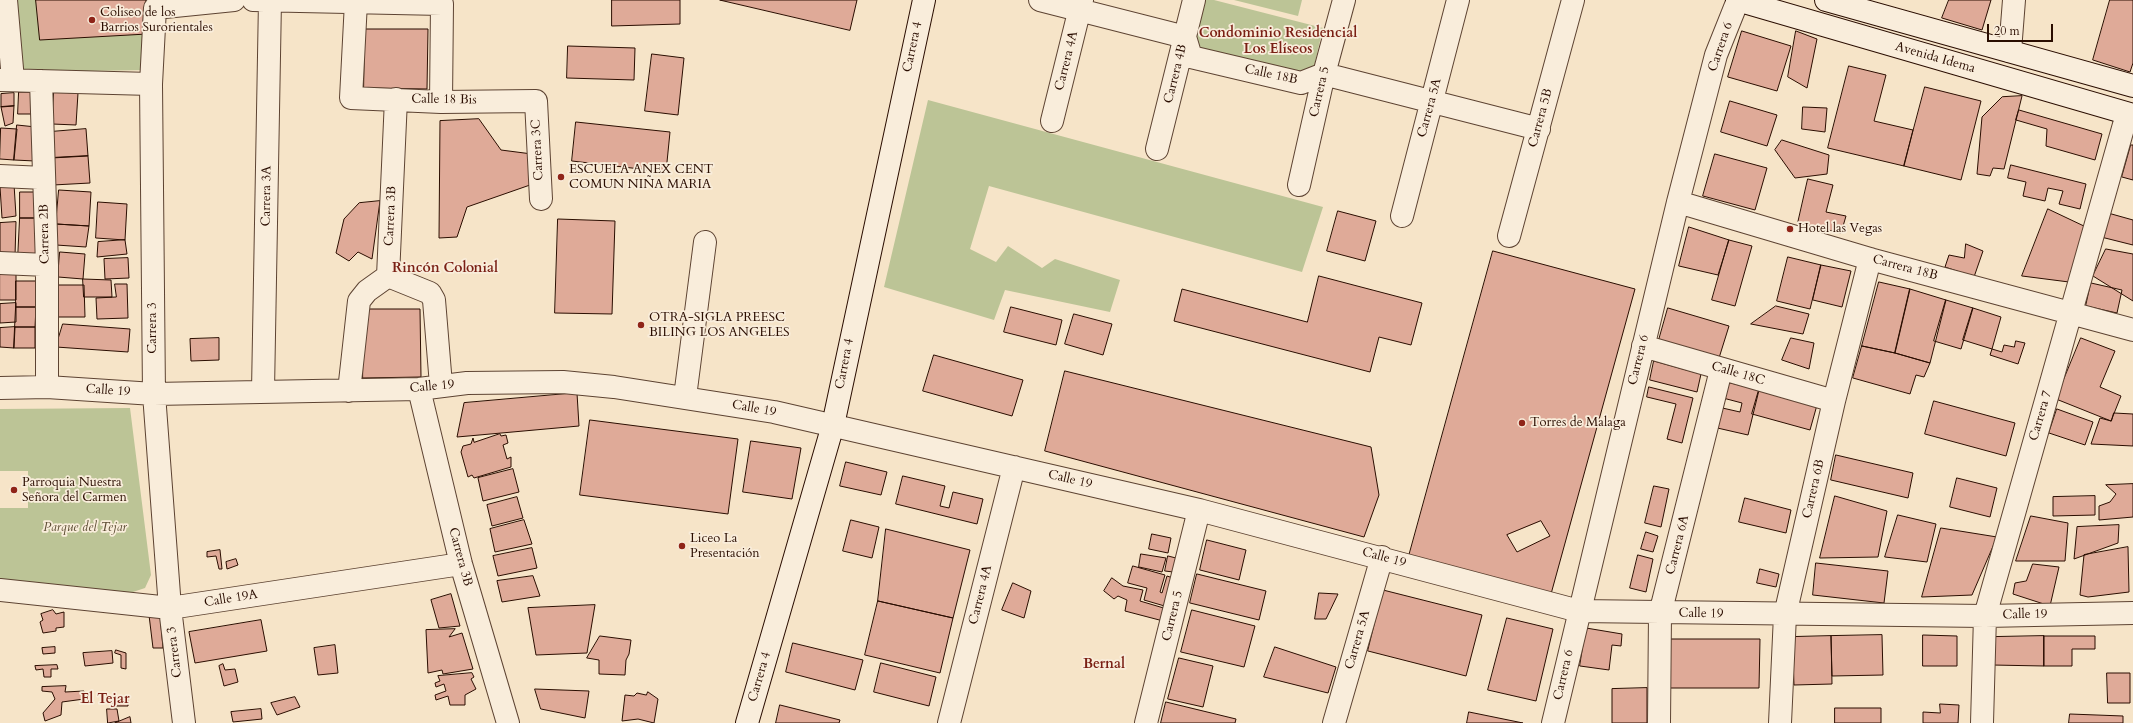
<!DOCTYPE html>
<html>
<head>
<meta charset="utf-8">
<style>
  body { margin:0 }
  #map { position:relative; width:2133px; height:723px; overflow:hidden; background:#f6e4c8; font-family:Cardo,serif }
  canvas { display:block }
  .scale { position:absolute; left:1987px; top:24px; width:66px; height:18px; box-sizing:border-box; border:2px solid #2a0d00; border-top:0; padding-left:5px; font-size:12px; line-height:14px; white-space:nowrap; color:#2a0d00; -webkit-text-stroke:3px #f9eddb; paint-order:stroke }
</style>
</head>
<body>
<div id="map">
<canvas width="2133" height="723"></canvas>
<div class="scale">20 m</div>
</div>
<script>
const context = document.querySelector('canvas').getContext('2d');
context.lineJoin = 'round';
function paint(path, color) {
  context.fillStyle = color;
  context.fill(path, 'evenodd');
}
function trace(path, color, width, dash) {
  context.strokeStyle = color;
  context.lineWidth = width;
  context.lineCap = dash ? 'butt' : 'round';
  context.setLineDash(dash || []);
  context.stroke(path);
}
function label(font, color, halo, rows, align = 'center') {
  context.font = font + ' Cardo,serif';
  context.lineWidth = 3.5;
  context.setLineDash([]);
  context.textBaseline = 'middle';
  context.strokeStyle = halo;
  context.fillStyle = color;
  for (const [text, x, y, turn = 0] of rows) {
    context.save();
    context.translate(x, y);
    context.rotate((+turn || 0) * Math.PI / 180);
    context.textAlign = isNaN(turn) ? turn : align;
    if (halo) context.strokeText(text, 0, 0);
    context.fillText(text, 0, 0);
    context.restore();
  }
}
paint(new Path2D(`
  M16,0H204L152,7L151,70L21,72Z
  M1204,0H1214L1323,28L1311,79L1188,47Z
  M1234,0H1302L1298,16Z
  M928,100L1323,207L1302,272L989,186L970,249L996,262L1008,246L1042,268L1055,259L1120,280L1110,312L1005,290L994,320L884,287Z
  M130,408L151,575L145,588L130,593L0,582V508H28V471H0V409Z`), '#bcc496');
const building = new Path2D(`
  M36,0H146L147,34L40,40Z
  M612,0H680V24L612,26Z
  M720,0H857L850,30Z
  M1949,0H1991L1982,30L1942,18Z
  M2110,0H2133V63L2130,72L2093,60Z
  M365,29H428L427,89L364,88Z
  M1742,31L1791,46L1777,91L1728,77Z
  M1796,31L1817,39L1807,88L1788,77Z
  M568,46L635,48L634,80L567,78Z
  M652,54L684,58L678,115L645,111Z
  M1849,66L1886,75L1874,121L1913,130L1904,166L1828,148Z
  M1925,87L1981,101L1961,180L1904,166Z
  M19,92H37L36,114H18Z
  M54,92L78,93L76,125L52,124Z
  M14,93V106L1,107V94Z
  M2022,96L2004,169L1993,168L1990,176L1977,174L1982,117L2002,97Z
  M1730,101L1777,115L1767,146L1721,132Z
  M14,106L13,123L5,126L1,107Z
  M1803,107L1827,108L1825,132L1802,129Z
  M2019,110L2102,134L2095,160L2046,146L2047,129L2016,120Z
  M479,119L501,150L532,154L530,185L467,207L457,237L439,238L440,121Z
  M576,122L670,132L666,172L572,161Z
  M17,125L36,127L35,161L14,160Z
  M1,128L17,129L14,160L0,159Z
  M86,129L88,156L51,158L50,132Z
  M1782,140L1829,155L1827,174L1795,178L1775,150Z
  M2131,145H2133V180L2122,177Z
  M1715,154L1767,168L1755,210L1703,196Z
  M88,156L90,183L53,185L51,158Z
  M2011,165L2086,184L2080,209L2059,204L2063,191L2048,188L2045,201L2023,196L2026,182L2008,178Z
  M1808,179L1833,185L1826,212L1846,216L1841,233L1798,223Z
  M14,184L16,216L2,218L0,187Z
  M59,190L91,192L89,226L56,224Z
  M20,192H36V218H20Z
  M380,201L372,259L358,252L349,261L336,253L344,219L359,203Z
  M98,202L127,204L125,240L96,238Z
  M2048,209L2086,227L2069,282L2022,276Z
  M1338,211L1376,221L1365,261L1327,251Z
  M2108,213L2133,220V245L2101,237Z
  M20,218H36L39,258L18,259Z
  M558,219L615,221L612,314L555,313Z
  M16,222L15,256L0,257V223Z
  M56,224L89,226L86,247L56,245Z
  M1689,227L1729,240L1718,275L1679,266Z
  M125,240L127,254L97,257L98,242Z
  M1729,240L1752,246L1735,306L1712,300Z
  M1966,244L1983,251L1974,277L1945,267L1949,255L1964,258Z
  M2106,249L2133,254V301L2093,276Z
  M1493,251L1635,289L1551,594L1409,556Z
  M60,252L85,254L83,279L58,277Z
  M1788,257L1821,265L1810,309L1777,301Z
  M128,258L129,278L105,279L104,259Z
  M1821,265L1851,271L1842,307L1813,300Z
  M0,270H16V300H0Z
  M1319,276L1422,303L1411,345L1379,337L1370,372L1174,321L1182,289L1307,322Z
  M83,279L111,280L112,297H84Z
  M16,281H38L36,307H16Z
  M1879,282L1910,289L1895,353L1862,346Z
  M2091,283L2122,290L2117,313L2086,306Z
  M115,284H127L128,318L97,319L96,298L116,297Z
  M52,285H84L85,317H53Z
  M1910,289L1946,300L1930,363L1895,353Z
  M1946,300L1973,308L1961,349L1934,341Z
  M16,303V322L0,323V304Z
  M1776,306L1809,314L1803,334L1751,324Z
  M16,307H36L35,327H15Z
  M1011,307L1062,320L1056,345L1004,332Z
  M1668,308L1729,326L1719,358L1659,340Z
  M1973,308L2001,317L1992,349L1963,340Z
  M363,309H420L421,377L363,378Z
  M1074,314L1112,324L1103,355L1065,344Z
  M63,324L130,329L128,352L56,347Z
  M15,327H35V348H14Z
  M15,327L14,348L0,347V328Z
  M219,338V360L191,361L190,339Z
  M1791,338L1814,343L1809,369L1782,360Z
  M2081,338L2115,351L2100,387L2121,396L2111,421L2056,399Z
  M2016,341L2025,343L2018,364L1990,355L1992,349L2002,352L2004,345L2014,347Z
  M1862,346L1895,353L1930,363L1924,377L1916,375L1910,394L1853,378Z
  M934,355L1023,380L1012,416L923,391Z
  M1654,361L1701,374L1697,392L1650,380Z
  M1065,371L1371,447L1379,495L1364,537L1045,451Z
  M1727,382L1759,390L1748,435L1713,427L1718,407L1740,412L1742,403L1723,398Z
  M1649,387L1693,398L1682,443L1667,439L1676,404L1647,397Z
  M1759,390L1817,405L1810,430L1752,414Z
  M577,393L579,426L457,437L464,403Z
  M1934,401L2015,423L2006,456L1925,434Z
  M2057,409L2093,422L2085,445L2049,433Z
  M2114,413L2133,414V446L2091,444L2100,418L2111,421Z
  M590,420L738,439L728,514L580,495Z
  M500,434L501,436L506,435L508,443L503,445L507,459L511,457V467L474,478L472,475L468,477L461,452L463,446L471,444L473,438L474,442Z
  M751,441L801,448L792,499L743,492Z
  M1836,455L1913,473L1908,498L1831,480Z
  M846,462L887,472L881,495L840,486Z
  M513,469L519,492L483,501L478,478Z
  M903,476L945,486L940,506L949,508L953,492L983,499L977,524L896,504Z
  M1957,478L1997,488L1990,517L1950,507Z
  M2133,484V517L2099,520V506L2110,502L2116,494L2106,485Z
  M1654,486L1669,489L1661,527L1645,523Z
  M1835,496L1887,511L1878,557L1820,558Z
  M2095,496V515L2053,516V497Z
  M517,497L523,518L492,526L487,505Z
  M1745,498L1791,510L1786,533L1739,522Z
  M1898,515L1936,524L1927,562L1885,557Z
  M2031,516L2068,523L2065,561H2016Z
  M524,520L532,544L495,552L490,529Z
  M851,520L879,527L872,558L843,551Z
  M1541,521L1550,536L1517,552L1507,535Z
  M2119,525L2118,543L2074,559L2077,527Z
  M1941,528L1997,537L1972,595L1922,597Z
  M886,529L970,550L953,618L878,601Z
  M1646,532L1658,536L1653,552L1641,549Z
  M1152,534L1171,538L1168,553L1149,549Z
  M1207,540L1246,550L1239,580L1200,570Z
  M2128,547L2129,592L2088,597L2080,595L2084,555Z
  M532,548L537,568L498,576L493,556Z
  M220,550L222,569H219L216,556L207,557V552Z
  M1141,554L1166,558L1162,572L1139,567Z
  M1638,555L1653,559L1646,592L1630,588Z
  M1168,556L1176,558L1173,572L1165,571Z
  M236,559L238,565L227,569L226,562Z
  M1816,563L1888,571L1884,603L1813,595Z
  M2033,564L2059,567L2050,606L2013,594L2015,583L2026,581Z
  M1133,566L1165,575L1160,592L1162,593L1167,576L1176,579L1168,607L1144,600L1147,588L1128,583Z
  M1760,569L1779,574L1776,587L1757,583Z
  M1197,574L1266,591L1259,620L1190,603Z
  M533,576L540,596L502,602L497,581Z
  M1112,578L1123,586L1143,590L1140,601L1167,609V622L1125,611L1127,600L1118,596L1114,599L1104,591Z
  M1013,583L1031,591L1024,618L1002,610Z
  M1383,590L1482,615L1466,676L1368,651Z
  M1319,593L1338,594L1326,619H1315Z
  M451,594L460,626L439,628L431,600Z
  M878,601L953,618L940,673L865,655Z
  M595,605L587,653L536,655L528,608Z
  M53,610L56,614L64,612V627L56,628V631L43,633L40,622L43,620L41,614Z
  M1192,610L1255,626L1244,667L1181,652Z
  M160,614L163,648H153L149,615Z
  M1507,618L1553,629L1536,701L1488,690Z
  M261,620L267,651L195,663L189,632Z
  M1586,628L1622,634L1621,646L1612,645L1609,670L1580,666Z
  M455,629L449,637L462,633L473,669L443,674L442,670L428,673L426,630Z
  M1882,635L1883,675L1832,676L1831,636Z
  M1923,635L1957,636V666H1923Z
  M600,636L631,640L629,654L626,660L625,675L599,674V660L587,658Z
  M1831,636L1832,684L1794,685L1792,637Z
  M2044,636V666L1992,665L1993,637Z
  M2044,636H2095V649H2072V666H2044Z
  M1670,639H1760L1759,688H1670Z
  M793,643L863,660L855,690L786,672Z
  M335,645L338,673L318,675L314,648Z
  M55,647V653L43,654L42,648Z
  M1275,647L1336,667L1328,693L1264,677Z
  M116,650L126,653V669L121,668V655L115,653Z
  M112,651L113,663L85,666L83,653Z
  M1179,658L1213,666L1203,707L1168,699Z
  M881,663L936,677L929,706L874,692Z
  M223,664L225,670L235,669L238,682L224,686L219,666Z
  M57,665L58,669H51V677H44L43,669L36,670L35,666Z
  M472,673L474,677L471,679L476,689L465,695V705H450L448,696L436,700L435,695L446,691L444,684L436,687L435,683L440,681L438,676Z
  M2107,673H2130V703H2108Z
  M66,686L65,692L84,691V699L62,702L61,715L45,721L43,713L55,699L52,692L42,691V687Z
  M1647,688V723H1612V689Z
  M535,689L589,691L585,718L541,709Z
  M648,692L658,699L654,723L638,719L622,721L625,695L634,696L637,693L646,695Z
  M295,697L300,707L277,715L271,703Z
  M128,699V706H113L112,700Z
  M1166,702L1236,719L1235,723H1161Z
  M1940,704L1959,705L1958,723H1923V712L1940,713Z
  M780,705L840,720L839,723H776Z
  M1835,708H1881V723H1835Z
  M107,709H117L119,721L108,723Z
  M261,709L262,719L233,722L231,712Z
  M1469,712L1523,723H1467Z
  M2070,714L2123,716V723H2069Z
  M130,717L131,723H115Z`);
paint(building, '#dfaa98');
trace(building, '#2a0d00', 1);
const street = new Path2D(`
  M6,0L13,80
  M253,0L442,4L441,102
  M1040,0L1185,37L1191,57L1301,83L1324,74L1539,129
  M356,2L351,98L441,102L536,101L541,199
  M2010,51L2014,0
  M0,80L151,84
  M41,81L47,265V387
  M1052,121L1082,0
  M1157,149L1194,0
  M0,176L44,178
  M1299,185L1324,74L1344,0
  M1678,202L1870,259L2133,330
  M1402,216L1458,0
  M1509,236L1573,0
  M0,263L47,265
  M388,276L396,99
  M388,276L430,293L434,300L441,385
  M1643,346L1834,401
  M0,388L47,387L154,394L419,389L467,383L563,382L614,387L774,412L1199,510L1579,611L1985,616L2133,613
  M419,389L461,564L508,723
  M263,391L270,0
  M349,391L359,301L367,291L388,276
  M685,397L705,242
  M0,590L170,608L461,564
  M184,723L170,608L154,394L151,84L155,8L234,0
  M949,723L1014,467
  M1146,723L1199,510
  M1334,723L1382,557
  M1553,723L1678,202L1716,55L1738,0
  M1659,723L1660,614L1721,370
  M1780,723L1785,615L1834,401L1870,259
  M1982,723L1985,616L2127,114`);
const secondary = new Path2D(`
  M1737,0L2133,115
  M1826,0L2133,86
  M747,723L833,425L924,0`);
trace(street, '#5d4332', 24);
trace(secondary, '#2a0d00', 24);
trace(street, '#f9eddb', 22);
trace(secondary, '#f9eddb', 22);
for (const [x, y, r, color] of [
  [92,20,4,"#8f2418"],
  [561,177,4,"#8f2418"],
  [1790,229,4,"#8f2418"],
  [641,325,4,"#8f2418"],
  [1522,423,4,"#8f2418"],
  [14,490,4,"#8f2418"],
  [682,546,4,"#8f2418"]
]) {
  const dot = new Path2D();
  dot.arc(x, y, r, 0, 2 * Math.PI);
  context.fillStyle = color;
  context.fill(dot);
  trace(dot, '#f9eddb', 1.5);
}
label('13px', '#2a0d00', '#f9eddb', [
  ["Coliseo de los",100,13],
  ["Barrios Surorientales",100,28],
  ["ESCUELA ANEX CENT",569,170],
  ["COMUN NIÑA MARIA",569,185],
  ["Hotel las Vegas",1798,229],
  ["OTRA-SIGLA PREESC",649,318],
  ["BILING LOS ANGELES",649,333],
  ["Torres de Malaga",1530,423],
  ["Parroquia Nuestra",22,483],
  ["Señora del Carmen",22,498],
  ["Liceo La",690,539],
  ["Presentación",690,554]
], 'left');
label('13px', '#2a0d00', '#f9eddb', [
  ["Carrera 4",913,47,-78],
  ["Carrera 6",1721,47,-71],
  ["Avenida Idema",1935,58,16],
  ["Carrera 4A",1067,61,-76],
  ["Carrera 4B",1176,74,-76],
  ["Calle 18B",1271,75,12],
  ["Carrera 5",1320,92,-77],
  ["Calle 18 Bis",444,100,1],
  ["Carrera 5A",1430,108,-75],
  ["Carrera 5B",1541,118,-75],
  ["Carrera 3C",538,150,-93],
  ["Carrera 3A",267,196,-89],
  ["Carrera 3B",391,216,-87],
  ["Carrera 2B",45,234,-91],
  ["Carrera 18B",1905,268,15],
  ["Carrera 3",153,328,-90],
  ["Carrera 6",1639,360,-76],
  ["Carrera 4",845,364,-79],
  ["Calle 18C",1738,374,16],
  ["Calle 19",432,387,-5],
  ["Calle 19",108,391,4],
  ["Calle 19",754,409,10],
  ["Carrera 7",2041,416,-74],
  ["Calle 19",1070,480,13],
  ["Carrera 6B",1814,489,-77],
  ["Carrera 6A",1678,545,-76],
  ["Carrera 3B",460,557,75],
  ["Calle 19",1384,558,15],
  ["Carrera 4A",981,595,-76],
  ["Calle 19A",231,599,-9],
  ["Calle 19",1701,614,1],
  ["Calle 19",2025,615,-1],
  ["Carrera 5",1173,616,-76],
  ["Carrera 5A",1358,640,-74],
  ["Carrera 3",175,652,-97],
  ["Carrera 6",1564,675,-77],
  ["Carrera 4",760,677,-74]
]);
label('italic 13px', '#5d4d34', '#f9eddb', [
  ["Parque del Tejar",85,528]
]);
label('bold 14px', '#7a1f14', '#f9eddb', [
  ["Condominio Residencial",1278,34],
  ["Los Elíseos",1278,50],
  ["Rincón Colonial",445,269],
  ["Bernal",1104,665],
  ["El Tejar",105,700]
]);
</script>
</body>
</html>
